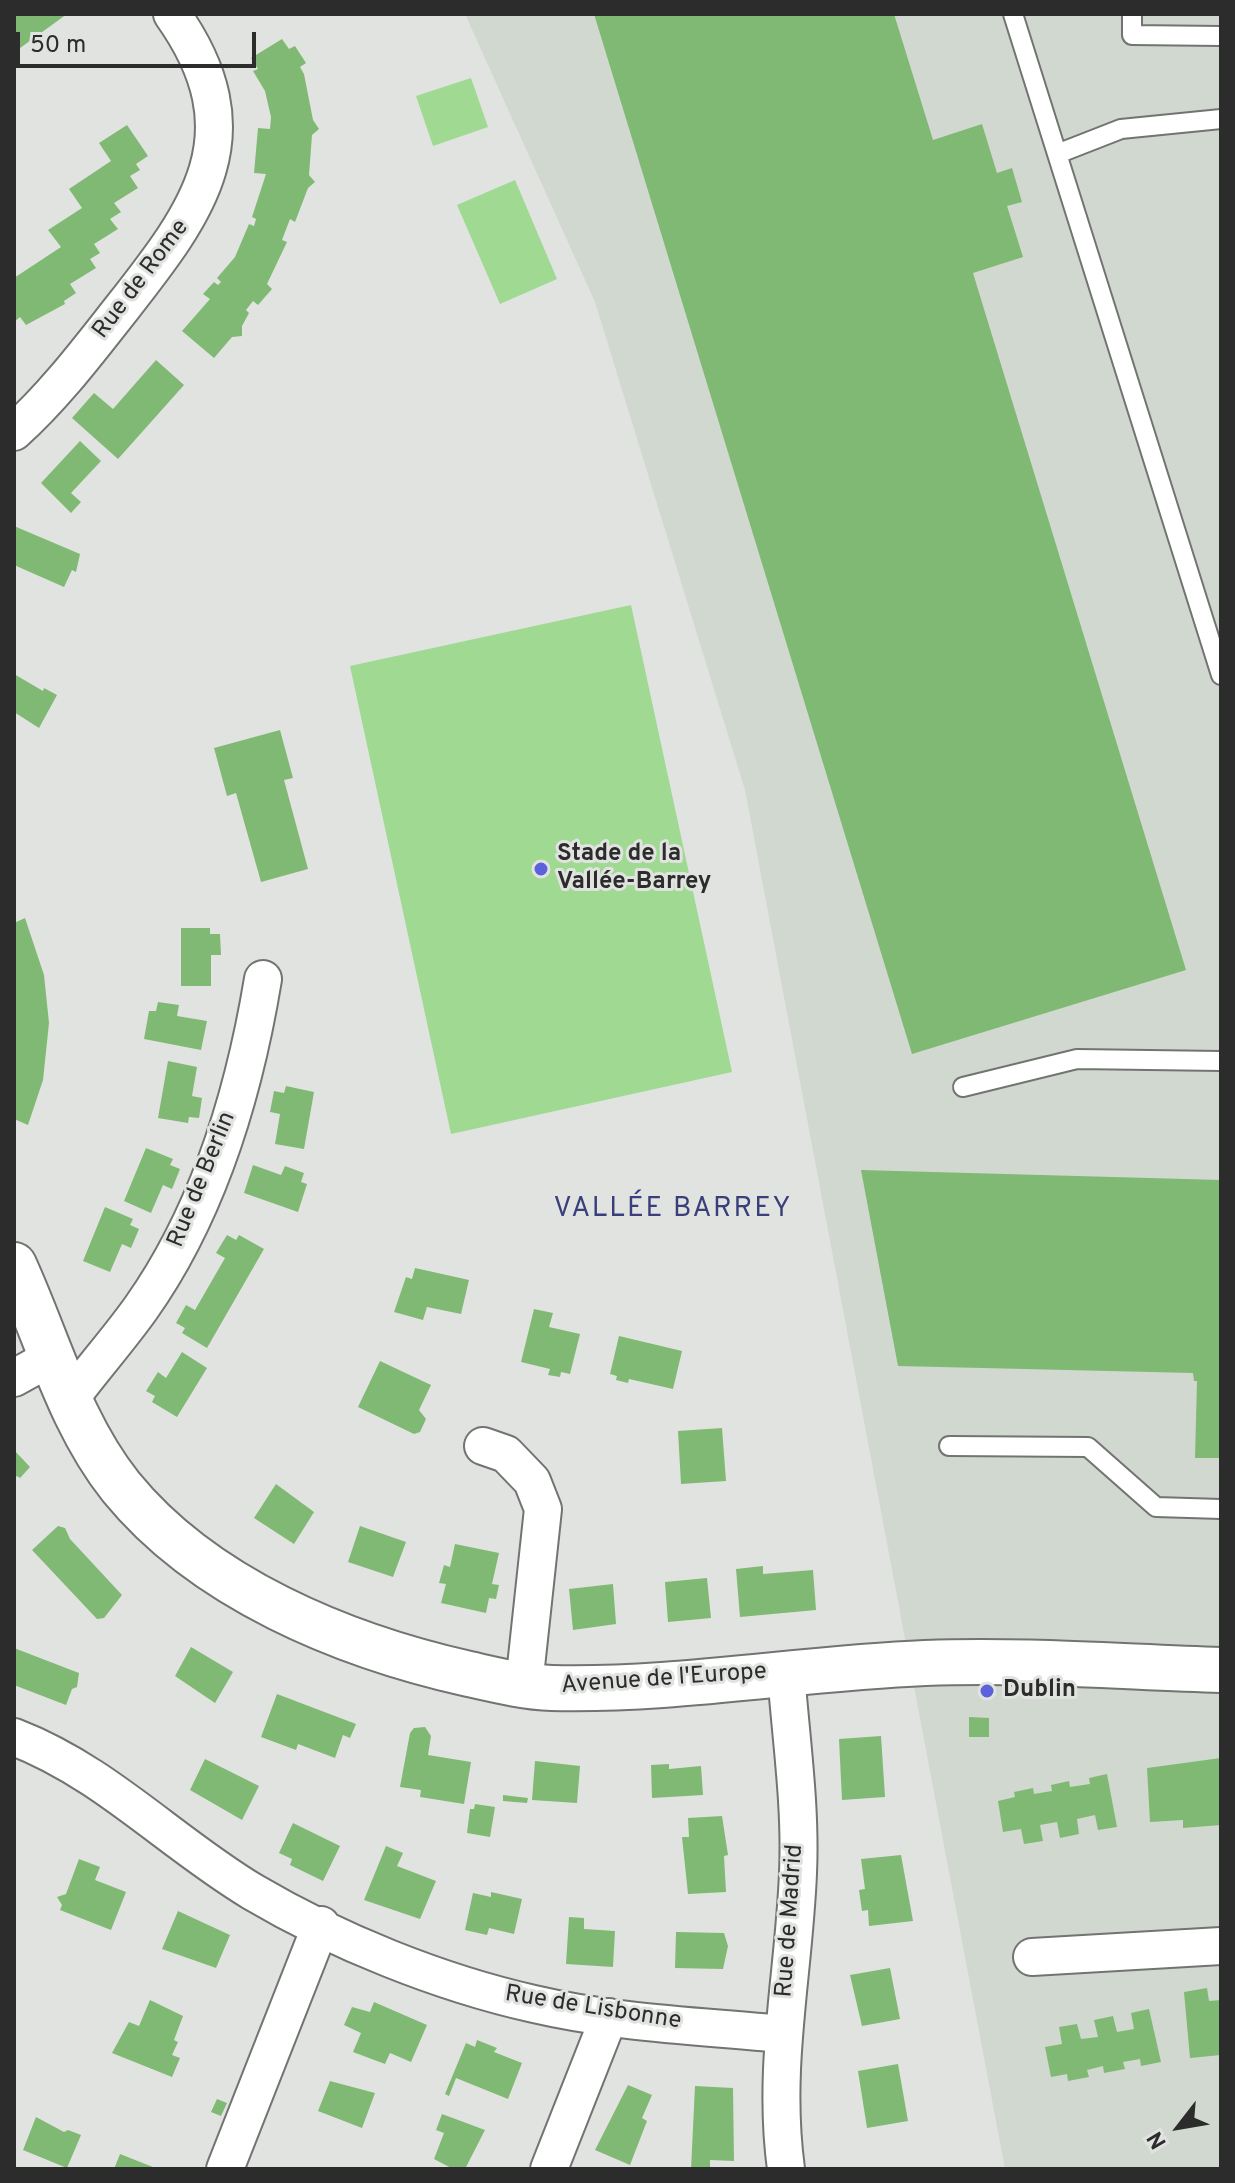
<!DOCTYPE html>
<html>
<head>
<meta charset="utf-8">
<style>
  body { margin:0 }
  #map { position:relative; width:1235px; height:2183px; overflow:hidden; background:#e1e3e0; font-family:Overpass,sans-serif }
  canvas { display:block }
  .frame { position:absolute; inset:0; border:16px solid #2b2c2b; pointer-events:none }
  .north { position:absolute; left:1139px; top:2087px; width:80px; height:80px; -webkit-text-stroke:6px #e1e3e0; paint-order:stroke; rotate:239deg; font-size:22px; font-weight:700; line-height:32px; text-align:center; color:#2b2c2b }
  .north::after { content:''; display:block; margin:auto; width:28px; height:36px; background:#2b2c2b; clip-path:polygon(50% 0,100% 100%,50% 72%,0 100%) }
  .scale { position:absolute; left:16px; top:32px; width:240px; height:36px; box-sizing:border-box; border:4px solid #2b2c2b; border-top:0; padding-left:10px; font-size:24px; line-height:28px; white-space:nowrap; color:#2b2c2b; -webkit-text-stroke:6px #e1e3e0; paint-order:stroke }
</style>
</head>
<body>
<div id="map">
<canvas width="1235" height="2183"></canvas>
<div class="frame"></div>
<div class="north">N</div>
<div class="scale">50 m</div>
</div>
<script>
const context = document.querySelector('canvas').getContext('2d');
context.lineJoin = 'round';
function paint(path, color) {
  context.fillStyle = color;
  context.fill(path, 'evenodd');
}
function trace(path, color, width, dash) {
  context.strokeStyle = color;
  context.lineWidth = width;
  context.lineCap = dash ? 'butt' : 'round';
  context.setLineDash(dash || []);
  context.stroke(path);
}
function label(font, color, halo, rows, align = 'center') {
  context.font = font + ' Overpass,sans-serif';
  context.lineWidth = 6;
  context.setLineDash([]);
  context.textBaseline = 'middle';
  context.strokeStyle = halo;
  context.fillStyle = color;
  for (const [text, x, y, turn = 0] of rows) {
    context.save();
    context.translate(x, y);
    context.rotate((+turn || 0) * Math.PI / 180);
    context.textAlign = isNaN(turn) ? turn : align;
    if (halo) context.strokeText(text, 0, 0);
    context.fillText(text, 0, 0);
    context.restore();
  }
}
paint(new Path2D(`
  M465,14H1221V2169H1005L745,790L595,302Z`), '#d1d8cf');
paint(new Path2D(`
  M471,78L488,127L433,146L416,96Z
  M515,180L557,279L500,304L457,205Z
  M631,605L732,1072L451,1134L350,666Z`), '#9fd992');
paint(new Path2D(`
  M14,14H67L16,51L19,55L14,58Z
  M594,14H894L933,140L982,124L997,173L1012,168L1022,202L1007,206L1023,257L973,273L1186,970L912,1054Z
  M282,39L289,49L295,46L306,63L300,67L304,74L313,120L319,129L312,135L309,175L315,182L308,188L295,222L290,219L282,240L287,242L267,284L272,289L258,305L253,301L246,310L249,313L242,326V336L232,337L214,358L182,331L210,299L203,294L214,282L218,285L221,282L217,278L235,257L249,224L254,226L256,219L252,217L266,174L254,173L258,128L270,129L271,117L265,91L253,71L258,69L251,58Z
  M127,125L148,156L136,164L140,170L130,176L138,188L114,203L121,212L110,219L118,229L94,244L100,253L90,259L96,268L70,284L76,293L64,301L65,304L26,325L20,317L14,322V278L61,247L48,230L82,208L69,189L111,161L99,143Z
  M156,360L184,385L118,459L72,418L94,393L113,409Z
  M80,441L101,461L71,493L81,502L71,513L41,483Z
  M14,526L80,554L76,572L72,570L64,587L14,565Z
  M14,674L43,691L44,688L57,695L39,728L14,712Z
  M280,730L293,778L284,780L308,869L261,882L236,793L227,796L214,748Z
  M25,918L44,975L49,1023L43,1080L28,1125L14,1119V923Z
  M181,928H210V934H220L221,955H211V986H181Z
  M158,1002L179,1005L177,1016L207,1021L201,1050L144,1039L149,1011H156Z
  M168,1061L197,1067L192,1096L202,1098L199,1118L189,1117L188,1123L158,1118Z
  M286,1086L314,1092L304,1149L275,1144L280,1114L270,1112L274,1091L284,1093Z
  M146,1148L173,1159L170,1165L180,1169L172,1189L163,1185L151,1213L124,1201Z
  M253,1165L281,1175L285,1166L304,1173L301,1182L307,1184L298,1212L244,1193Z
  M861,1170L1221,1180V1458H1195L1197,1381H1194L1193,1373L898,1366Z
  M105,1207L133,1219L130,1225L139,1229L131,1248L122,1244L110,1272L83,1261Z
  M227,1235L236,1240L239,1235L264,1249L207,1348L182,1333L185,1328L176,1323L186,1305L195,1310L225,1258L216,1253Z
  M415,1268L469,1280L461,1314L427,1307L423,1320L394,1312L406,1277L412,1279Z
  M534,1309L553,1313L549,1327L580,1334L570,1374L561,1372L560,1377L548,1375L550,1369L521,1362Z
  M619,1336L682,1351L673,1389L629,1379L628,1383L616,1380L617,1376L610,1374Z
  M182,1352L207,1368L177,1417L152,1402L155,1396L146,1391L158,1372L166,1378Z
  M380,1361L431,1385L419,1410L426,1419L420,1432L414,1434L358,1407Z
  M722,1428L726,1481L681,1484L678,1431Z
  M14,1450L30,1467L20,1478L17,1476L14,1479Z
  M276,1484L314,1512L294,1544L254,1518Z
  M58,1526L65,1528L70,1539L122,1595L104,1618L97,1619L32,1550Z
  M360,1526L406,1542L393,1577L348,1562Z
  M455,1544L499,1553L492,1584L499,1585L496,1599L489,1598L486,1613L441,1603L446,1584L439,1583L444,1565L450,1567Z
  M763,1566V1574L813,1570L816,1610L740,1617L736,1569Z
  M707,1578L711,1618L668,1622L665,1582Z
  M613,1584L616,1624L573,1630L569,1589Z
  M191,1647L233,1672L215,1703L175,1676Z
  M14,1648L79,1673L77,1687L72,1689L66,1705L14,1685Z
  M277,1694L356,1724L350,1738L343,1735L335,1758L298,1744L296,1750L261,1737Z
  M969,1717L989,1718V1737H969Z
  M425,1727L431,1736L428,1755L471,1762L464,1804L420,1797L421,1790L400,1787L410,1733L414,1728Z
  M881,1736L885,1797L842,1800L839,1739Z
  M1221,1758V1825L1183,1828V1820L1150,1822L1147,1768Z
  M205,1759L259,1786L242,1820L190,1790Z
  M535,1761L580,1766L577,1803L532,1800Z
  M669,1764V1769L701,1766L703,1795L652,1798L651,1765Z
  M1107,1774L1117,1827L1098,1830L1095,1815L1077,1819L1079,1834L1060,1838L1057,1822L1040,1825L1043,1841L1024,1844L1021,1829L1003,1832L998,1801L1015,1797L1014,1792L1033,1788L1034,1794L1052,1791L1051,1785L1069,1781L1070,1787L1090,1784L1089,1778Z
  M503,1795L528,1798L527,1803L503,1801Z
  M475,1804L495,1807L490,1837L467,1833L470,1809H474Z
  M722,1816L728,1855L724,1856L726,1892L688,1894L682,1837H689L688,1818Z
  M293,1823L340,1846L323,1881L290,1865L292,1859L279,1853Z
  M386,1846L403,1853L397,1866L436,1881L420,1919L364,1900Z
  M901,1855L913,1921L869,1926L868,1910L862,1911L859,1890L865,1889L861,1859Z
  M79,1859L100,1867L95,1880L126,1892L111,1930L60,1910L62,1905L57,1897L66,1894Z
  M491,1892L522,1899L514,1934L489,1928L487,1935L465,1930L473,1893L491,1897Z
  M178,1911L230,1935L216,1968L162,1949Z
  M569,1917L584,1918V1929L615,1931L613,1967L566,1964Z
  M676,1932L724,1933L728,1946L723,1969L675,1968Z
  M890,1968L900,2019L862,2026L850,1975Z
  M1207,1988L1209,2001L1221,2000V2055L1190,2058L1184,1992Z
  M150,2000L183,2016L174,2040L178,2042L172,2055L180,2058L172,2077L112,2053L129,2022L139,2026Z
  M374,2002L427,2025L411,2062L390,2053L385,2064L353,2052L361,2033L344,2025L352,2007L370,2012Z
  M1149,2009L1161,2062L1141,2066L1140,2059L1123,2062L1125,2069L1104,2073L1103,2066L1087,2070L1089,2077L1068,2081L1067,2074L1051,2077L1045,2047L1062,2044L1059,2027L1077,2024L1081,2039L1098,2037L1094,2020L1113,2016L1117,2032L1134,2029L1131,2013Z
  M477,2040L497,2048L494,2052L522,2063L508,2099L456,2078L449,2096L445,2094L466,2043L475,2047Z
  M898,2064L908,2121L867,2128L858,2071Z
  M330,2081L375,2093L362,2128L318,2111Z
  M628,2085L652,2095L642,2118L647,2121L630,2165L595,2150Z
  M695,2086L733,2088L734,2161L710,2160V2169H691Z
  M217,2099L227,2103L221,2116L211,2112Z
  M442,2114L485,2130L465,2169H453L434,2159L444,2133L436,2130Z
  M36,2117L64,2132L68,2130L81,2135L67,2168L23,2150Z
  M120,2154L158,2169H114Z`), '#80b973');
const service = new Path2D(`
  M1013,14L1221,675
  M1132,14V35L1221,36
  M1057,154L1121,129L1221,119
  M963,1087L1077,1059L1221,1061
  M949,1446L1088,1447L1156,1507L1221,1509`);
const minor = new Path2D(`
  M14,432C55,395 88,351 122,308C199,210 257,134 172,14
  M14,1378L52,1357
  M70,1399C93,1368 119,1339 141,1308C209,1212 244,1094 263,979
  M483,1446L506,1454L532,1481L543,1509L524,1685
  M14,1737C105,1772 171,1843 253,1892C336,1941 440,1983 534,2004C615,2023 699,2026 781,2034
  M1032,1957L1221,1946
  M225,2169L321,1925
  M549,2169L609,2017
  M786,2169C772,2067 794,1974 798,1873C801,1806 791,1739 786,1673`);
const tertiary = new Path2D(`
  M14,1265C48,1339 69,1422 121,1487C204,1589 344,1646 469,1674C496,1680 524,1687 552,1688C676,1691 801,1668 925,1663C1023,1659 1123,1667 1221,1670`);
trace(service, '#717471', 22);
trace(minor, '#717471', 40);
trace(tertiary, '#717471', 48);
trace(service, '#fff', 18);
trace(minor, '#fff', 36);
trace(tertiary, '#fff', 44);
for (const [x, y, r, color] of [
  [541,869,8,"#5b62da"],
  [987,1691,8,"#5b62da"]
]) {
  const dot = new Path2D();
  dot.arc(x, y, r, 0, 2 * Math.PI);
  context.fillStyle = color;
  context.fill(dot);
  trace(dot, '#e1e3e0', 3);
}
label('24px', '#2b2c2b', '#e1e3e0', [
  ["Rue de Rome",142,280,-53],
  ["Rue de Berlin",203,1180,-68],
  ["Avenue de l'Europe",664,1680,-4],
  ["Rue de Madrid",791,1921,-86],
  ["Rue de Lisbonne",593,2009,9]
]);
label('bold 24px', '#2b2c2b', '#e1e3e0', [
  ["Stade de la",557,855],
  ["Vallée-Barrey",557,883],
  ["Dublin",1003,1691]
], 'left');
context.letterSpacing = '2px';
label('28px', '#393f7b', '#e1e3e0', [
  ["VALLÉE BARREY",673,1210]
]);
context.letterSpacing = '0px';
</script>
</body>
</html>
